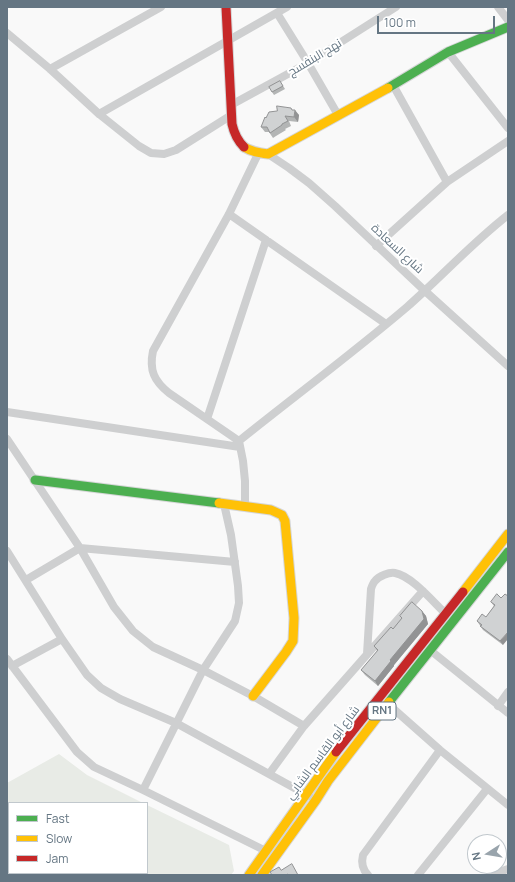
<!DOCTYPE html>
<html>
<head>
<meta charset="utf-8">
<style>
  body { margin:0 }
  #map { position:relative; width:515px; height:882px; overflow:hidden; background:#f9f9f9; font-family:Manrope,sans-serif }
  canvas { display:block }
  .frame { position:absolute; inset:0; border:8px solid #657683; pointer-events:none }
  .legend { position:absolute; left:8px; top:802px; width:140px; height:72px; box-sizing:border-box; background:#fff; border:1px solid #c1c8cd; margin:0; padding:5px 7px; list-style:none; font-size:12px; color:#657683 }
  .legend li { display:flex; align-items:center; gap:8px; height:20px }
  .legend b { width:20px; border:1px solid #c1c8cd }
  .north { position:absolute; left:467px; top:834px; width:40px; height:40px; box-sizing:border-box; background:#fff; border:1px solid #c1c8cd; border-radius:50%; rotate:258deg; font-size:11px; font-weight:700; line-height:16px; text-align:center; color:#657683 }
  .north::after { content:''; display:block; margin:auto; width:14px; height:18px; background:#99a4ac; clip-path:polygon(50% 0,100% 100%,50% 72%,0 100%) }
  .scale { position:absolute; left:377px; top:16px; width:118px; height:18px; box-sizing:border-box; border:2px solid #657683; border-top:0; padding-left:5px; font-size:12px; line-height:14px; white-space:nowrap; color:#657683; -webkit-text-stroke:3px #fff; paint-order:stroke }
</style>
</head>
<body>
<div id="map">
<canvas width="515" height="882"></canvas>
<div class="frame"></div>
<ul class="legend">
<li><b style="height:5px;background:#4caf50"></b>Fast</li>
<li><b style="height:5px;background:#ffc107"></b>Slow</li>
<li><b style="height:5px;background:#c62828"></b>Jam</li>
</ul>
<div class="north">N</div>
<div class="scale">100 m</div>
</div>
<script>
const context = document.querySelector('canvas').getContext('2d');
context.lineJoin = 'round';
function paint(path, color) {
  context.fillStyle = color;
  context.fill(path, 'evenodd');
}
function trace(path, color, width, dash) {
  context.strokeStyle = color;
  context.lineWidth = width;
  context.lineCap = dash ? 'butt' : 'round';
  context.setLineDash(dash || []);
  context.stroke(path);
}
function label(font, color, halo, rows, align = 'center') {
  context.font = font + ' Manrope,Cairo,sans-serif';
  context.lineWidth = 4;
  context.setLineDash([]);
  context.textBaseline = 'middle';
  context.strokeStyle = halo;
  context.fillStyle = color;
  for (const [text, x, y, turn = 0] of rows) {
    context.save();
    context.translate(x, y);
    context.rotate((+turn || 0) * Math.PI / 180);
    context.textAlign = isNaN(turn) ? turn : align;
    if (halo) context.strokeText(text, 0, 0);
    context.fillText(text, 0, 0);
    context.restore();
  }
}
paint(new Path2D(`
  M59,754L87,775L143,803H9V836L7,830V783Z
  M147,805L229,845L234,871L231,875H20V873H147Z`), '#e8ebe6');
const fast = new Path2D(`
  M388,88L448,52L508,27
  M35,480L219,503
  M389,702L508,552`);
const slow = new Path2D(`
  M244,147C252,152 259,153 268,154L388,88
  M219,503L271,510L282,515L285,521L294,618L293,641L286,652L253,696
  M463,592L508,534
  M249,875L336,752
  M262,875L316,800L328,781L389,702`);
const jam = new Path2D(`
  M226,7L232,124C234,133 237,140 244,147
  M336,752L463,592`);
trace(fast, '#d5d6d7', 11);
trace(slow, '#d5d6d7', 11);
trace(jam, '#d5d6d7', 11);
trace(new Path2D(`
  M498,7L508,20
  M277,13L308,63L338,115
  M7,33L50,69L99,114L139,146L151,153L164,154L176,150L230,116
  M448,52L508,128
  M50,69L161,7
  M393,85L447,182
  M231,105L308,63L396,7
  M99,114L287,7
  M268,154L289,168L309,183L335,206L425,291L508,366
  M229,214L386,324
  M376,246L447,182L508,141
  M7,412L240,447
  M207,419L266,240
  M7,439L80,548L114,607L133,631L153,647L203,670L253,696L304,726
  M239,441C295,396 353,353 407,307C441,277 472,243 508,215
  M245,506V481L243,461L239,441L169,393C154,381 149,370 153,351L229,214L258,154
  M7,551L62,639L87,675L101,688L120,699L176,723L309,796
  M26,580L80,548L235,562
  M430,650L508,713
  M367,654L371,589C372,586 373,583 375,581C379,576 389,572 395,573C412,576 434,603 446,614
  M7,659L77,752L94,767L143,790L266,851
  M12,666L62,639
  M388,704L440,750L508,805
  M498,706L508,692
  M269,774L304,726L423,591
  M143,790L203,670L235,621L239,603L238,586L231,535L224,504
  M7,830L9,837
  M18,873L19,875
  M368,875C362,869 361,863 363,855L440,750
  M418,875L487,789
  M490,875L508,869`), '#cecfd0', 8);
trace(fast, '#4caf50', 9);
trace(slow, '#ffc107', 9);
trace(jam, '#c62828', 9);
paint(new Path2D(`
  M280,81L285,89L274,95L272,92Z
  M292,110L299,115L298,122L289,121L291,126L285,129L286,130L276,136L273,138L269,132H265L261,127L266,118Z
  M497,594L503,645L483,630L477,621L486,617L494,606L491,602Z
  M422,611L426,616L428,624L394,665V666L378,686L365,675L361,670L377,651L374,646L393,629L402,618L400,616Z`), '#b3b5b5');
paint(new Path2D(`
  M295,110L299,115L298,122L294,117Z
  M422,611L426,616L428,624L394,665V666L378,686L375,681L390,660Z
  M508,632V639L503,645L500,641Z`), '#929394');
const building = new Path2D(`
  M280,81L283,86L272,92L269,87Z
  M277,106L291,108L292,110H295L294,117L285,116L288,121L282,124V125L270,133L267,127H261L265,117L266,118L269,112L277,111Z
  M497,594L501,598L505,594L508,596V632L500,641L480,626L482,625L477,621L482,614L486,617L495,605L491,602Z
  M412,602L422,611L424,619L390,660L391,661L375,681L361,670L378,650L374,646L391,627L393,629L402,618L400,616Z
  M292,864L298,875H288V874L286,875H272L270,872L279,867L281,870Z`);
paint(building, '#d0d2d3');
trace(building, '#929394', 1);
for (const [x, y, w] of [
  [382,711,28]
]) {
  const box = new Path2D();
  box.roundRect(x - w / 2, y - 9, w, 18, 3);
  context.fillStyle = '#fff';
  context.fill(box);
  trace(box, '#657683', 1);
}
label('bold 11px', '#657683', null, [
  ["RN1",382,711]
]);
label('12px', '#657683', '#fff', [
  ["نهج البنفسج",315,58,-31],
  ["شارع السعادة",397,249,43],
  ["شارع أبو القاسم الشابي",323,753,-53]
]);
</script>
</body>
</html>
